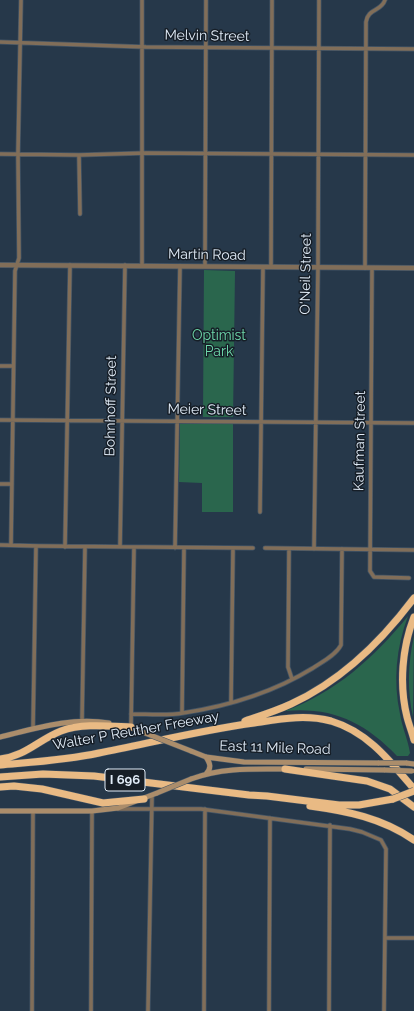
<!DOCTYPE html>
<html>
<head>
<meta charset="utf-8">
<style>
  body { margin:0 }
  canvas { display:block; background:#26384a }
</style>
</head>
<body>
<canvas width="414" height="1011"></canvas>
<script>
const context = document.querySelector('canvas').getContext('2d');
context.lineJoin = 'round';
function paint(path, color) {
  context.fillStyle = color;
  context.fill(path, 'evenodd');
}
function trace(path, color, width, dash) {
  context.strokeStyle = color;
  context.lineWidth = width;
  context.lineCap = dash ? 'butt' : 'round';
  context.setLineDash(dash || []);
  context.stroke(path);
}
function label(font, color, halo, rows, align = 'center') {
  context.font = font + ' Raleway,sans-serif';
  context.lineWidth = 3;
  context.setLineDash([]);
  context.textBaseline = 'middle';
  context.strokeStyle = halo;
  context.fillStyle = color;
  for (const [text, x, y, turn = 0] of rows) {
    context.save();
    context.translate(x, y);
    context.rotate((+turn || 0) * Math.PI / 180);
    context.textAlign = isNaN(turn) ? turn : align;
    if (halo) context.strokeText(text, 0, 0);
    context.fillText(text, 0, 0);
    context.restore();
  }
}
paint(new Path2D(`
  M204,270L235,271L233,417H203Z
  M180,424H233V512H202V483L179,482Z
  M408,616C396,648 393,681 400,714C402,727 408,740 410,753L408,756H397C364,722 333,707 285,711C335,693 375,657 408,616Z
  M414,636L413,717C407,690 408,663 414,636Z`), '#2a664d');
const minor = new Path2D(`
  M0,42L146,47L414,49
  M0,154L79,155L146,153L414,155
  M79,155L80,214
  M142,266V0
  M205,266L206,0
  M271,267L272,0
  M365,268L366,22C368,8 381,12 385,0
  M372,268L370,571L374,577L409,578
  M0,366H13
  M0,420L414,423
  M0,484H12
  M260,512L263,267
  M0,545L39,546L253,548
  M11,545L15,271L19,258L18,154L21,0
  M65,547L70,265
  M120,547L125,265
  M175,548L180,266
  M265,548L414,550
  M289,549L288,667L292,679
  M314,549L318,267L319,0
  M231,703L233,548
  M182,713L184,548
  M131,714C148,714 167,716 183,713C229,706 274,692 313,668C322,662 336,655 341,645L342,549
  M82,720L85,547
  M131,727L134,547
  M33,729L36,546
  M118,809H201L350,829L362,832L381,840L386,849L384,1011
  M385,938H414
  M32,1011L33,811
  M91,1011L92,811
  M148,1011L152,796
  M204,1011L205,809
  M269,1011L270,818
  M329,1011L330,825`);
const tertiary = new Path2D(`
  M0,265L414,268`);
const secondary = new Path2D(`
  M129,727L145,733
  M0,737C37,728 71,717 109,723
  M191,751L206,757L244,762L379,763
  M406,763L414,764
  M306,769L385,770
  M206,774C212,768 210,763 206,757
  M191,779C223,767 255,769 288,769
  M0,811H92L118,808L157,793`);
const motorway = new Path2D(`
  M414,617C402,648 399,685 407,717C409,725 412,732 414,740
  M245,721C260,716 276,711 291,704C341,681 381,642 414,598
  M0,759C26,756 38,740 61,731C82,723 108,726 131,727
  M0,765C33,762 67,760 99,753C150,743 202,730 254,723C280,719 305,714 331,721C368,732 390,761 414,789
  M285,769L367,781L390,789L414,807
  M0,777L43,774L94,776L249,795L267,796L339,805H359L393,799
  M0,787L14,786L42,789L103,803L144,799
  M310,806C347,811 382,818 414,840`);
trace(minor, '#456', 5);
trace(tertiary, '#456', 6);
trace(secondary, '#456', 6);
trace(motorway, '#456', 8);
trace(minor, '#816e59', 3.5);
trace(tertiary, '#816e59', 4.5);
trace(secondary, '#ab8d6b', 5);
trace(motorway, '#e9ba84', 7);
const secondaryBridge = new Path2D(`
  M145,733L191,751
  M379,763H406
  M385,770L412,771
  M157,793L191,779`);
const motorwayBridge = new Path2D(`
  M393,799L414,791`);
trace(secondaryBridge, '#456', 6, []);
trace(motorwayBridge, '#456', 8, []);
trace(secondaryBridge, '#ab8d6b', 5);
trace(motorwayBridge, '#e9ba84', 7);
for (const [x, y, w] of [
  [125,780,40]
]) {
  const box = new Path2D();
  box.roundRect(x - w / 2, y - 11, w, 22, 3);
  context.fillStyle = '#161e27';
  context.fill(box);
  trace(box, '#e1ecf8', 1);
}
label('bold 13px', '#e1ecf8', null, [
  ["I 696",125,780]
]);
label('14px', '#e1ecf8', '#161e27', [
  ["Melvin Street",207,36,1],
  ["Martin Road",207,255,1],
  ["O'Neil Street",306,274,-89],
  ["Bohnhoff Street",111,406,-89],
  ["Meier Street",207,410,1],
  ["Kaufman Street",360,441,-89],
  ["Walter P Reuther Freeway",136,731,-10],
  ["East 11 Mile Road",275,748,2]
]);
label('14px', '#6ed8ab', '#161e27', [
  ["Optimist",219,336],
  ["Park",219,352]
]);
</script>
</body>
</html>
